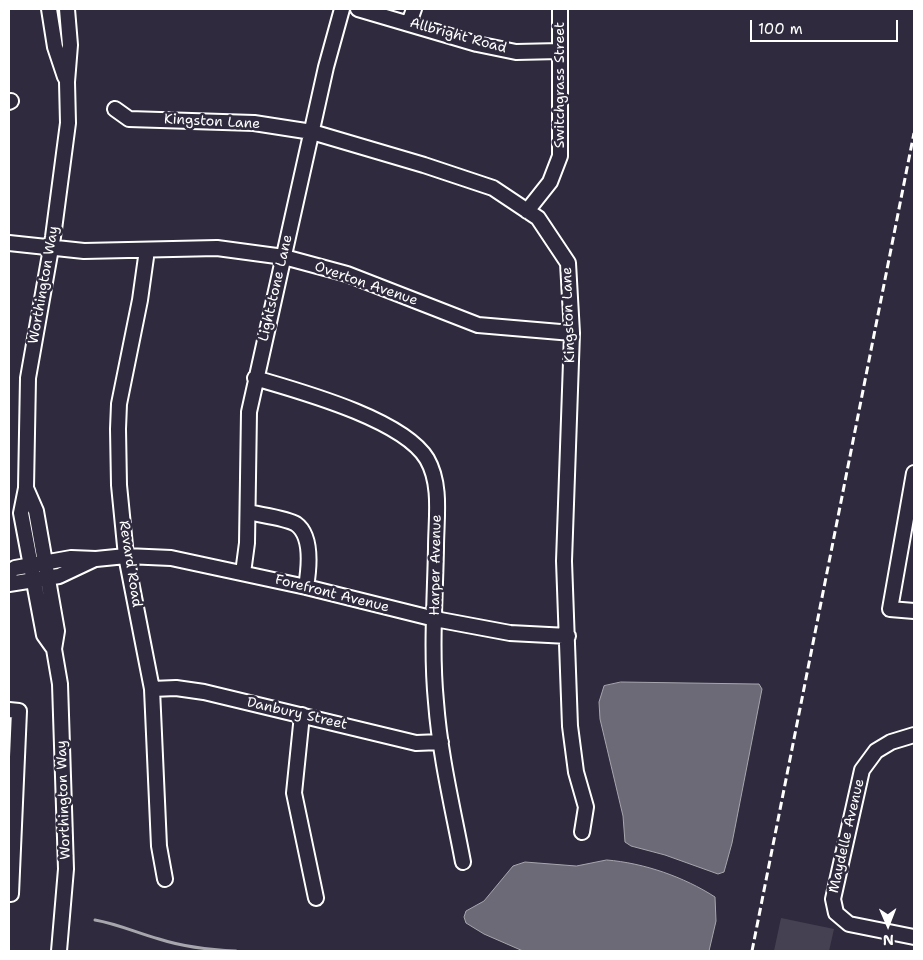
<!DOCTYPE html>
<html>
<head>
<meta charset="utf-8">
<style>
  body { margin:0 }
  #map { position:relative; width:923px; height:960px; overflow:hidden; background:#2f2a3d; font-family:"Shantell Sans",sans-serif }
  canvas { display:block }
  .frame { position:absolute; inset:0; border:10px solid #fff; pointer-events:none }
  .north { position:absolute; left:863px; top:900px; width:50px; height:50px; -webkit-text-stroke:4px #2f2a3d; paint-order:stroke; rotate:179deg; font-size:14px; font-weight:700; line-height:20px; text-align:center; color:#fff }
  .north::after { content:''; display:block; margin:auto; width:18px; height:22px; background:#fff; clip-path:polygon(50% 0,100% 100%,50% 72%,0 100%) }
  .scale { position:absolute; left:750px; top:20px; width:148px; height:22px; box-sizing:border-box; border:2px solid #fff; border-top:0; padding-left:6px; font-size:15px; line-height:18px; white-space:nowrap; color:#fff; -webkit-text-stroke:4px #2f2a3d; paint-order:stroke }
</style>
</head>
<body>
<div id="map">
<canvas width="923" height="960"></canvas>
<div class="frame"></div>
<div class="north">N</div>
<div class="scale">100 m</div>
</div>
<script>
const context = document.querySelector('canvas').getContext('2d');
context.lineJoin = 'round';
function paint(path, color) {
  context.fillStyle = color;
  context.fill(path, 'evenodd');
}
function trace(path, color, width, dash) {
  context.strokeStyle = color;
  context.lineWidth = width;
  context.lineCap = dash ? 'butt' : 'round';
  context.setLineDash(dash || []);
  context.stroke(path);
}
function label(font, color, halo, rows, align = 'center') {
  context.font = font + ' "Shantell Sans",sans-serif';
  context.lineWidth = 5;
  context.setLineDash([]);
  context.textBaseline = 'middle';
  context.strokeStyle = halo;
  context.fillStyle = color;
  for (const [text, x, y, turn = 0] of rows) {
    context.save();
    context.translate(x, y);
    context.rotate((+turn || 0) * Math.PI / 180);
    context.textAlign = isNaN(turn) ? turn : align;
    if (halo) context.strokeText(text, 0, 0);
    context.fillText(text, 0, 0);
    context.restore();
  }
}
paint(new Path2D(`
  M781,918L834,929L829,951H774Z`), '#464152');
const water = new Path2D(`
  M621,682L755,684H759L762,689L732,843L724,872L718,874L665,855L631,846L625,842L623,816L600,719L599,702L604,686Z
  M607,860C644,863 684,877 715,897L716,921L709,951H523L484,934L466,923L464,917L466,911L484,901L513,866L525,862L576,866Z`);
paint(water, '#6d6a77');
trace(water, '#a7a6ad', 1);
trace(new Path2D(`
  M95,920C118,924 137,933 159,939C184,947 209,950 236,951`), '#a7a6ad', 3);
const minor = new Path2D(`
  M49,9L55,47L65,77
  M358,9L477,44L516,52L560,51
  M409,23L414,9
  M9,102L11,101
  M115,109L129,119L254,123L312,132L424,165L493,188L538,218L568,263L572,333L564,561L570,726L576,772L586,807L582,832
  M527,211L550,182L560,156V9
  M9,243L84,251L217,248L284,257L347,274L478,325L572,333
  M147,250L140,300L119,404L118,429L119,485L126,556L152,689L159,846L165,879
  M255,378C299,391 403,419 427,459C442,485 436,519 436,548C435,599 431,651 436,702C440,756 453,809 463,862
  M914,473L890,609L914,611
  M26,488L36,511L57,631L54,649L60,684L66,869L59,951
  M248,512C260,515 287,518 296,524C313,536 309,569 306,587
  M9,572L15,568L71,558L96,559L126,556L171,558L306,587L435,619L510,633L568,636
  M243,573L247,543L249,412L326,67L342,9
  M9,584L59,576L95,559
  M54,649L44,635L21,513L26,488L28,378L53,237L68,123L67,82L70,45L67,9
  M152,689L176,688L204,692L416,743L441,742
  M9,710L19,711L11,894H9
  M302,715L294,793L316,898
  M914,735L891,742L876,751L862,770L833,899L836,913L849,924L914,937`);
trace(minor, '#fff', 18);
trace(minor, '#2f2a3d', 14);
trace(new Path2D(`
  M752,951L914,133`), '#fff', 3, [8, 4]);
label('14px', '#fff', '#2f2a3d', [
  ["Allbright Road",458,36,15],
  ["Switchgrass Street",560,85,-90],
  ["Kingston Lane",212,122,3],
  ["Overton Avenue",366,284,19],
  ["Worthington Way",44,285,-80],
  ["Lightstone Lane",276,288,-77],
  ["Kingston Lane",569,315,-92],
  ["Revard Road",130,564,81],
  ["Harper Avenue",436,565,-89],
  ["Forefront Avenue",332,594,14],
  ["Danbury Street",297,714,13],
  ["Worthington Way",64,800,-92],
  ["Maydelle Avenue",847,836,-77]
]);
</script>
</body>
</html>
